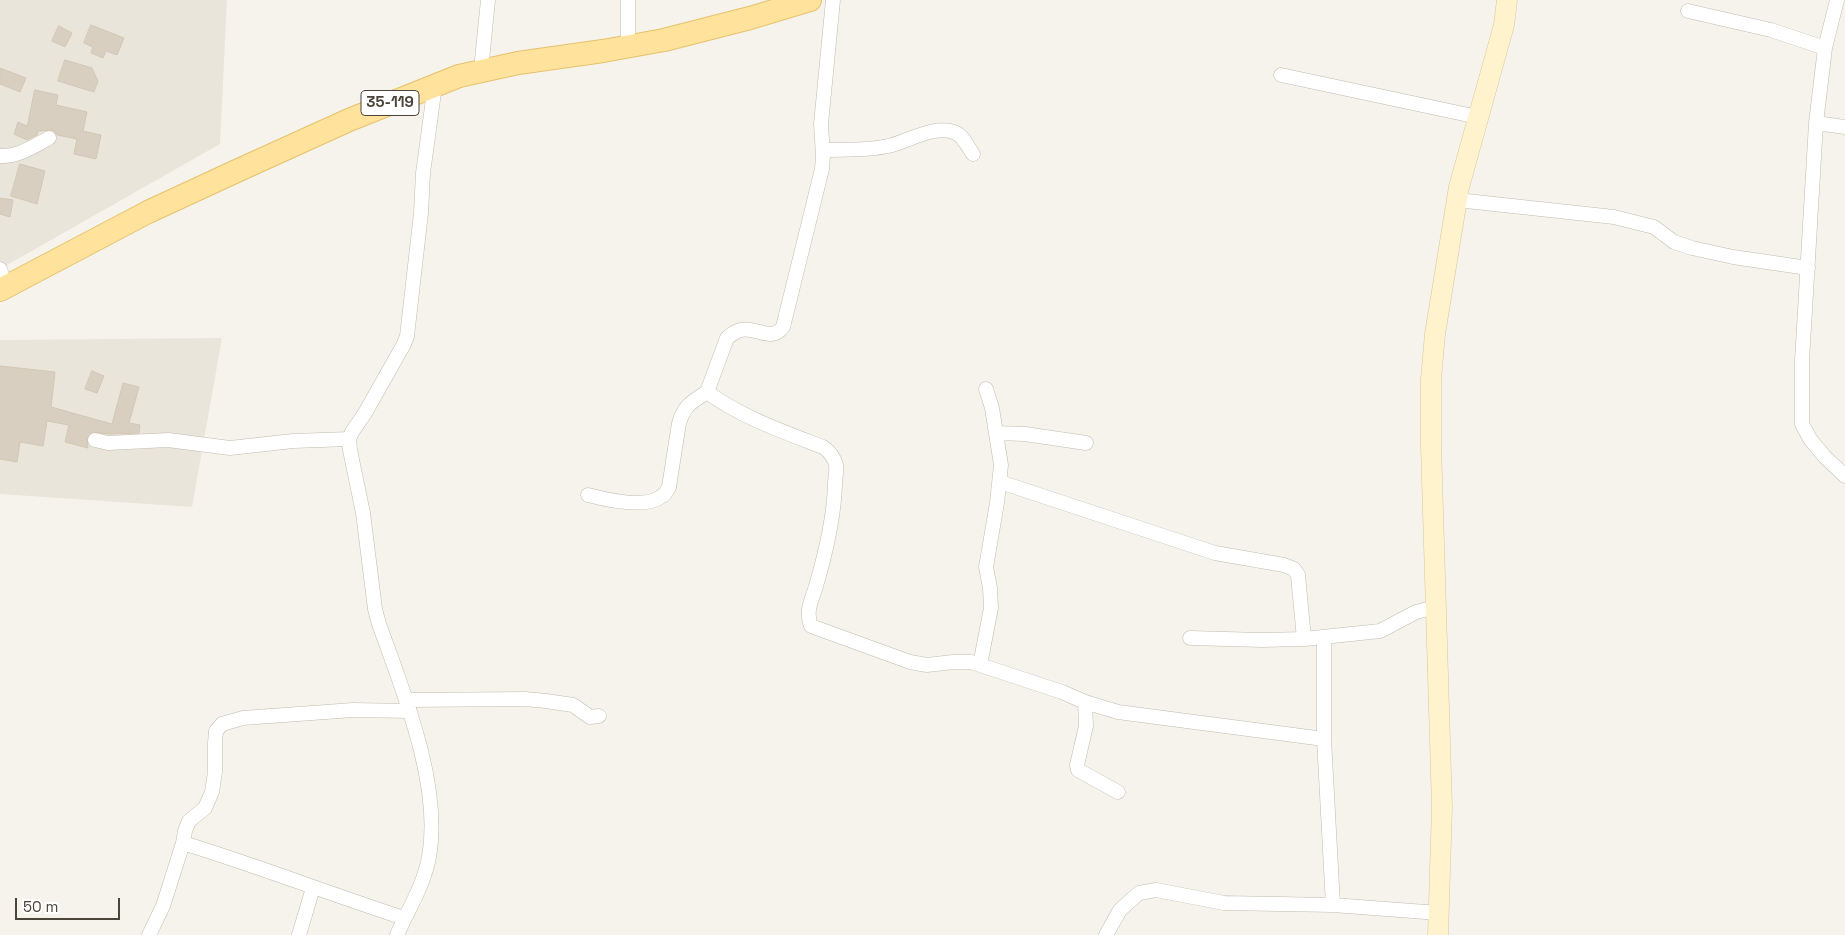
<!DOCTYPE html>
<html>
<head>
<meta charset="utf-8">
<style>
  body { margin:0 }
  #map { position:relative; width:1845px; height:935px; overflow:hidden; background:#f6f3ec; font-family:"Space Grotesk",sans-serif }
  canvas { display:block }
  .scale { position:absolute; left:15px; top:898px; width:105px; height:22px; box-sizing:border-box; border:2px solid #4b4439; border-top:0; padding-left:6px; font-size:15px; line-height:18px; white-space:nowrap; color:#4b4439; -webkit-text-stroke:4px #fff; paint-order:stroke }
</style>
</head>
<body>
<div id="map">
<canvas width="1845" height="935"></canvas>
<div class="scale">50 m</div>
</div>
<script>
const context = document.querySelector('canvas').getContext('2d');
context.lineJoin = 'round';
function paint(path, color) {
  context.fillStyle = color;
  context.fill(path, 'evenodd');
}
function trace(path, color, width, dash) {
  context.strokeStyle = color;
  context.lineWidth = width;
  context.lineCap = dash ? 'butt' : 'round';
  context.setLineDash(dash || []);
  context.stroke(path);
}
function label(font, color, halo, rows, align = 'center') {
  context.font = font + ' "Space Grotesk",sans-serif';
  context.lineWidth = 5;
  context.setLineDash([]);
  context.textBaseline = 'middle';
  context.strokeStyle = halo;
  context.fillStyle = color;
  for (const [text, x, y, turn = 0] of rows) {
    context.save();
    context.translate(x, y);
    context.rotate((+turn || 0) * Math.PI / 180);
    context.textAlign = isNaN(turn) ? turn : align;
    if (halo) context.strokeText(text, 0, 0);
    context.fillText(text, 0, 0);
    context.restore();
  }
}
paint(new Path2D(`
  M0,0H227L220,144L0,269Z
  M222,338L192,507L0,494V340Z`), '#eae5da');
const building = new Path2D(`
  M91,25L124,38L117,55L106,51L103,58L91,53L93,47L84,43Z
  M59,26L72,33L65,47L52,41Z
  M65,60L92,68L98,81L94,92L58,81Z
  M0,68L26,78L20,92L0,84Z
  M35,90L58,95L56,105L87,112L83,131L101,135L96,159L74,154L77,139L57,135L53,130L38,131L37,135L27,140L14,134L18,122L27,126Z
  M20,164L45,171L37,204L11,196Z
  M0,198L13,200L10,217L0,214Z
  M0,366L55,372L51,407L112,424L123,383L139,387L129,423L140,425L139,433L109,434L93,432L87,438L88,448L65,442L69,425L47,421L43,446L20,442L17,462L0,459Z
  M92,371L104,376L97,393L85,389Z`);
paint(building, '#d8cfc1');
trace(building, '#d3c7b4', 1);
const minor = new Path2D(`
  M628,0V46
  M833,0L821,124L823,156L822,169L783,327C771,343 756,326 741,330C735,331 731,335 727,338L707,392C741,417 784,432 823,447C829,451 834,457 836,465C837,471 835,478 835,484C834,519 826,552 816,586C812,600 805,611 811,626L910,662L927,665L953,662H971L1062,692L1085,702L1118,712L1324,739
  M1837,0L1825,48L1816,123L1802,361V424L1810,439L1825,457L1845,476
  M1688,11L1771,30L1825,48
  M481,70L488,0
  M1281,75L1478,117
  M1816,123L1845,127
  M823,150C844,149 867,151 888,146C907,142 937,123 956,133C963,136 968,147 973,154
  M0,156C18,157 34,146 49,138
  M1457,200L1614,217L1654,227L1674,242L1692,248L1733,257L1808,268
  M0,269L6,287
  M996,433L1025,434L1086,443
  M95,440L108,443L168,440L230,448L293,441L349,439
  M1000,482L1215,553L1284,565L1294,569L1298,575L1304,639
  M588,495C607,500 646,509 662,496C666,494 667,490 669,487L679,423C685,404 692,402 707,392
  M1324,637V739L1333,905
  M1190,638L1262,640L1304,639L1380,631L1416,612L1436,607
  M980,665L991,608L990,588L986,567L997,503L1001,465L992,408L986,389
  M407,700L525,699L546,701L573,705L590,717L599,716
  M1085,702L1086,726L1077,765L1078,770L1118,792
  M183,843C258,866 330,894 404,918
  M149,935L163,906L183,843L185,831L189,821L205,808L212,792L215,772V743L216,731L222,724L243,718L353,710L410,711
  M299,935L313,888
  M397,935C408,910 424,885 429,857C442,785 403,691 379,624L375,609L363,513L350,450L349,439L352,432L365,413L404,344L407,336L421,213L423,173L435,85
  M1106,935L1120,910L1139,893L1156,890L1224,903L1333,905L1439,913`);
const secondary = new Path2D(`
  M1438,935L1442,807L1431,446V379L1435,334L1459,187L1504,25L1507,0`);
const primary = new Path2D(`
  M0,290L148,212L241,169L349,120L459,76L518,63L603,51L664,40L750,18L810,0`);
trace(minor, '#c2bbae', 15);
trace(secondary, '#d6c79b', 21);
trace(primary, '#e6c16a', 24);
trace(minor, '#fff', 14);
trace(secondary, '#fff3cd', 20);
trace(primary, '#ffe39c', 22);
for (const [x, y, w] of [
  [390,103,58]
]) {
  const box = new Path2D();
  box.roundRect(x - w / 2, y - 12.5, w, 25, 4);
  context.fillStyle = '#fff';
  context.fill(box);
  trace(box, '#4b4439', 1);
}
label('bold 15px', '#4b4439', null, [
  ["35-119",390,103]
]);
</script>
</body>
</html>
